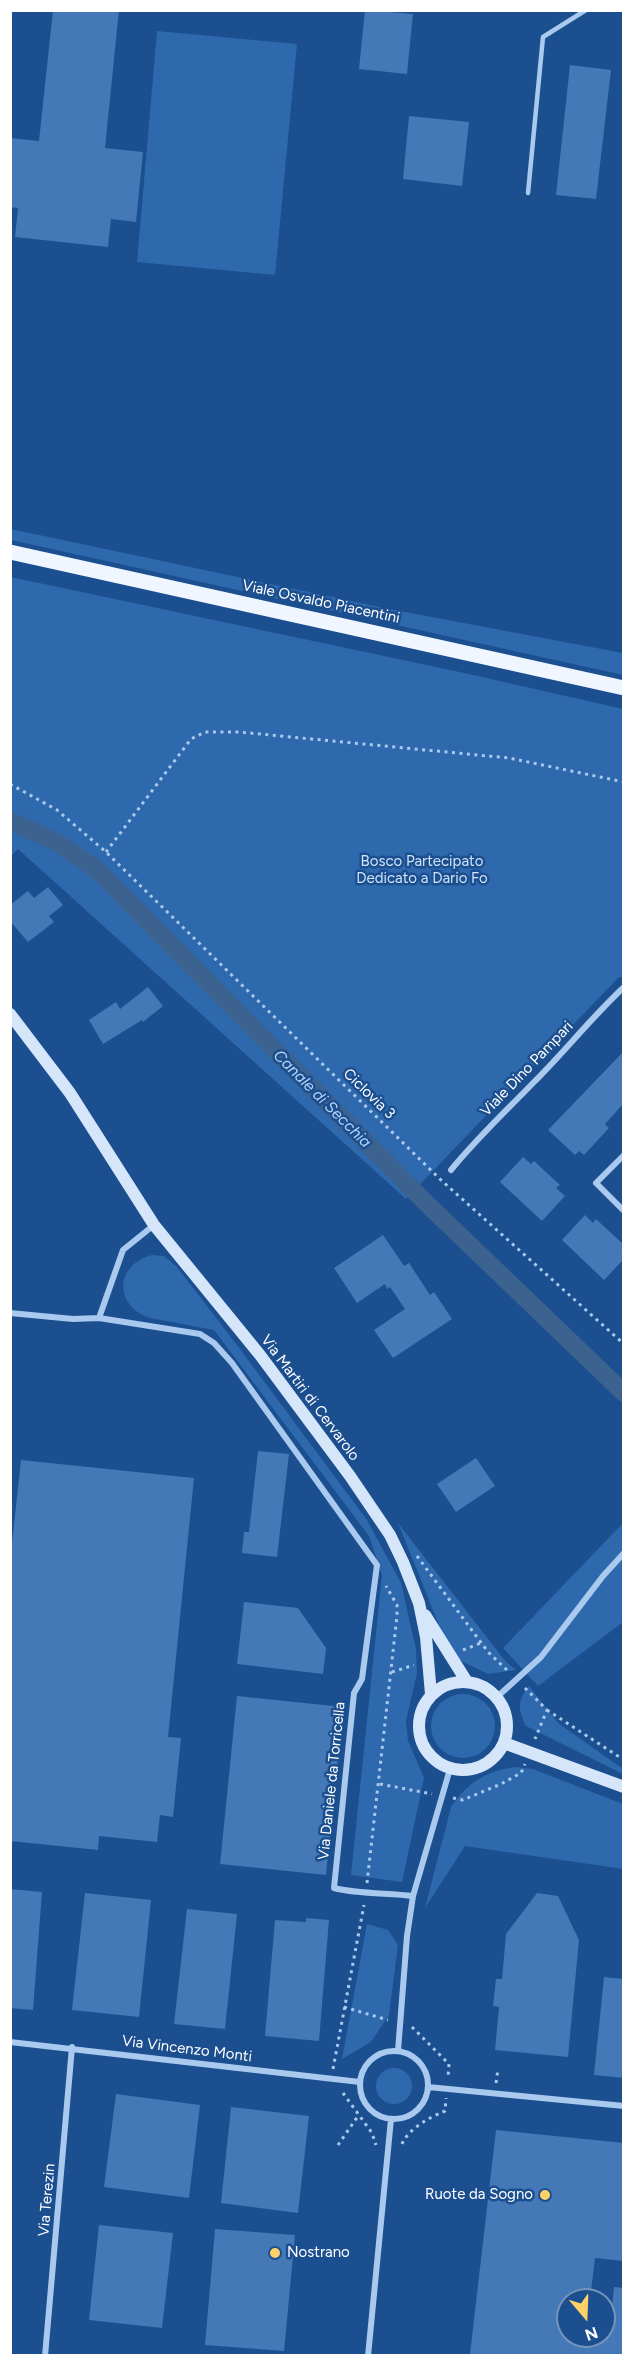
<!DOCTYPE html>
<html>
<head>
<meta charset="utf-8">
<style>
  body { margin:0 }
  #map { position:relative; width:634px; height:2366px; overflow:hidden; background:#1b4f8f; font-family:Figtree,sans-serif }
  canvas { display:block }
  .frame { position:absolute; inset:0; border:12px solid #fff; pointer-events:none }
  .north { position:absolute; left:556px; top:2288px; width:60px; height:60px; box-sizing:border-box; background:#1b4f8f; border:2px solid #7695bc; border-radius:50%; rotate:161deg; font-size:16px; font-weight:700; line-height:24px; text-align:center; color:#fff }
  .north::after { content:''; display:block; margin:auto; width:21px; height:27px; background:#ffd166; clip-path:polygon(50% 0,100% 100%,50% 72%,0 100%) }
</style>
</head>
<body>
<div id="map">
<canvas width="634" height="2366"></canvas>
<div class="frame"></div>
<div class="north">N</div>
</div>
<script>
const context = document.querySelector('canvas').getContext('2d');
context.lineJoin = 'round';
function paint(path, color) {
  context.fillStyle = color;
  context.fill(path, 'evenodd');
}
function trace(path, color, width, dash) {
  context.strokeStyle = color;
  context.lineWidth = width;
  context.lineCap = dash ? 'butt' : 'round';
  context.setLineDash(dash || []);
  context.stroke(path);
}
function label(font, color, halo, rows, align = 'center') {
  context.font = font + ' Figtree,sans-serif';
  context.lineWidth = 5;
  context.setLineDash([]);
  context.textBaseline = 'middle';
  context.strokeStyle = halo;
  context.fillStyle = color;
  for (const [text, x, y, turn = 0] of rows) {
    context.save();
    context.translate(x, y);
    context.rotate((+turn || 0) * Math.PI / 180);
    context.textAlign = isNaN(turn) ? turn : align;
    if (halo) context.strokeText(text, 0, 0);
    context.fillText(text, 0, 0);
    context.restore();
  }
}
paint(new Path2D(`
  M157,31L297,44L275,275L137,262Z
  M11,529L384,608L623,653V675L11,540Z
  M11,577L469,674L623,709V977H619L406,1199L18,849L11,856Z
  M152,1255L164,1256L177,1267L240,1349L367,1520L401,1583L416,1649L417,1673L406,1721L408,1741L424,1778L402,1882L351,1875L382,1575L369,1536L214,1330L150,1318C114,1306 114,1265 152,1255Z
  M398,1523L506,1662L516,1670L488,1674L461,1661L445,1640Z
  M623,1523V1622L538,1686L503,1648Z
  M529,1686L558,1723L623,1769V1774L526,1726C518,1710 517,1700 529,1686Z
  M431 1726a32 32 0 1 1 64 0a32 32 0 1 1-64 0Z
  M515,1767L533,1769L623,1804V1869L465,1846L425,1908L451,1807C467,1783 486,1771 515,1767Z
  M367,1924L388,1930L398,1945L389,2015L371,2042L342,2059Z
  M376 2086a18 18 0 1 1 36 0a18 18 0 1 1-36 0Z`), '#2e69ad');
trace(new Path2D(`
  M10,821L56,842L96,869L425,1202L624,1393`), '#3c6290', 18);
paint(new Path2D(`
  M53,10H119L105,148L143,152L136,222L111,219L108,247L15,237L18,208L10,207V138L39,141Z
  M365,10L413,14L407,74L359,69Z
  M570,65L611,70L596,199L556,195Z
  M409,116L469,122L462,186L403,179Z
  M48,887L63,905L49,916L54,922L28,942L10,921V905L28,891L34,898Z
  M148,987L163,1006L143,1022L142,1020L103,1044L89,1020L116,1002L120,1009Z
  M624,1051V1103L605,1124L609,1128L584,1155L579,1151L575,1155L548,1130Z
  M523,1157L531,1164L534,1161L560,1185L556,1188L565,1196L542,1221L500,1182Z
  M585,1215L593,1223L596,1219L624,1245V1259L604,1280L562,1240Z
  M383,1235L404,1266L409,1263L430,1295L434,1292L452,1319L393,1358L374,1330L405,1309L390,1287L387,1289L385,1284L357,1303L334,1268Z
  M258,1451L289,1454L277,1557L242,1553L244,1532H249Z
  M476,1458L495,1486L456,1512L437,1484Z
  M21,1460L194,1478L168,1737L181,1738L173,1817L160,1815L157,1842L99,1836L98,1850L10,1841V1562Z
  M244,1602L298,1608L326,1648L323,1674L237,1664Z
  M237,1696L343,1707L326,1875L220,1864Z
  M10,1889L42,1892L33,2010L10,2008Z
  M85,1893L151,1900L139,2017L72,2010Z
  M537,1893L558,1896L579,1940L568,2057L495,2050L499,2007L493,2006L496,1979H502L506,1934Z
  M187,1909L237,1914L225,2029L174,2024Z
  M306,1918L329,1920L319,2041L265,2036L275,1920L306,1922Z
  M604,1977L624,1979V2078L594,2075Z
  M116,2094L200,2105L189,2198L104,2187Z
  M231,2107L309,2116L298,2213L221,2203Z
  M496,2130L624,2143V2261L595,2258L590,2300H568V2336H609L614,2287L624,2288V2355L470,2354Z
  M99,2225L173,2233L162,2328L89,2320Z
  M215,2229L295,2235L284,2351L205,2345Z`), '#4478b7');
trace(new Path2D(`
  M10,784L57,810L106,852L442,1181L624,1344
  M106,852L191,739L205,732H239L509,758L624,782
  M417,1556L488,1652L510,1673
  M463,1650L481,1643
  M392,1672L414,1665
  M525,1688L547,1710L535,1739
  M547,1710L624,1760
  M380,1784L432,1794
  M453,1798L463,1800L501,1784L521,1773L525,1764
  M367,1883L397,1616V1605L386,1586
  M344,2007L388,2020
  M412,2027L449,2064L448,2077
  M333,2069L364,1905
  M496,2083L498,2069
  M343,2093L372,2133L376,2145
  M402,2144C408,2129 430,2117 445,2111L446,2098
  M338,2145L358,2116`), '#a9c9ee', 3, [3, 4.5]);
trace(new Path2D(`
  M528,193L543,37L586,10`), '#a9c9ee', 4.5);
trace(new Path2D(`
  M624,1155L596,1183L624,1211
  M451,1170C477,1138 506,1111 534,1082C565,1051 592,1017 624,987
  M154,1225L123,1250L99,1318L200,1334L214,1343L232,1363L377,1565L362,1679L354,1693L334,1888C357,1894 388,1893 413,1896
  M10,1313L73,1319L99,1318
  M497,1697L541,1657L603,1576L624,1553
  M10,2042L360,2082
  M398,2051L407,1936L413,1896L450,1769
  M360 2085a34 34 0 1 1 68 0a34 34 0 1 1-68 0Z
  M428,2087L624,2106
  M45,2356L72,2047
  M368,2356L391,2119`), '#a9c9ee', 6);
trace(new Path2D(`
  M10,1014L70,1093L154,1225L260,1355L350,1476L390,1535L403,1562L419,1603L426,1637L431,1694
  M425,1615L467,1682
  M419 1726a44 44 0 1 1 88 0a44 44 0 1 1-88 0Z
  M504,1743L624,1787`), '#d6e6fa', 12);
trace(new Path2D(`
  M10,552L624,688`), '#f0f6ff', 15);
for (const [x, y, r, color] of [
  [545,2195,6,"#ffd166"],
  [275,2253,6,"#ffd166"]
]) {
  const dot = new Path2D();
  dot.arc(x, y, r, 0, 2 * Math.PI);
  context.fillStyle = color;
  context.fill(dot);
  trace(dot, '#1b4f8f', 2);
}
label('15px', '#fff', '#1b4f8f', [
  ["Viale Osvaldo Piacentini",321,602,12],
  ["Viale Dino Pampari",527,1069,-46],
  ["Ciclovia 3",369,1094,44],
  ["Via Martiri di Cervarolo",310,1398,53],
  ["Via Daniele da Torricella",332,1781,-84],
  ["Via Vincenzo Monti",187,2049,7],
  ["Via Terezin",47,2200,-85]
]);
label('15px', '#cfe3fa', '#1b4f8f', [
  ["Bosco Partecipato",422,862],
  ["Dedicato a Dario Fo",422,879]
]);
label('15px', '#fff', '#1b4f8f', [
  ["Ruote da Sogno",533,2195],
  ["Nostrano",287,2253,"left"]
], 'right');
label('italic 16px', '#b5d3f5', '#1b4f8f', [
  ["Canale di Secchia",322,1099,45]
]);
</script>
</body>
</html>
